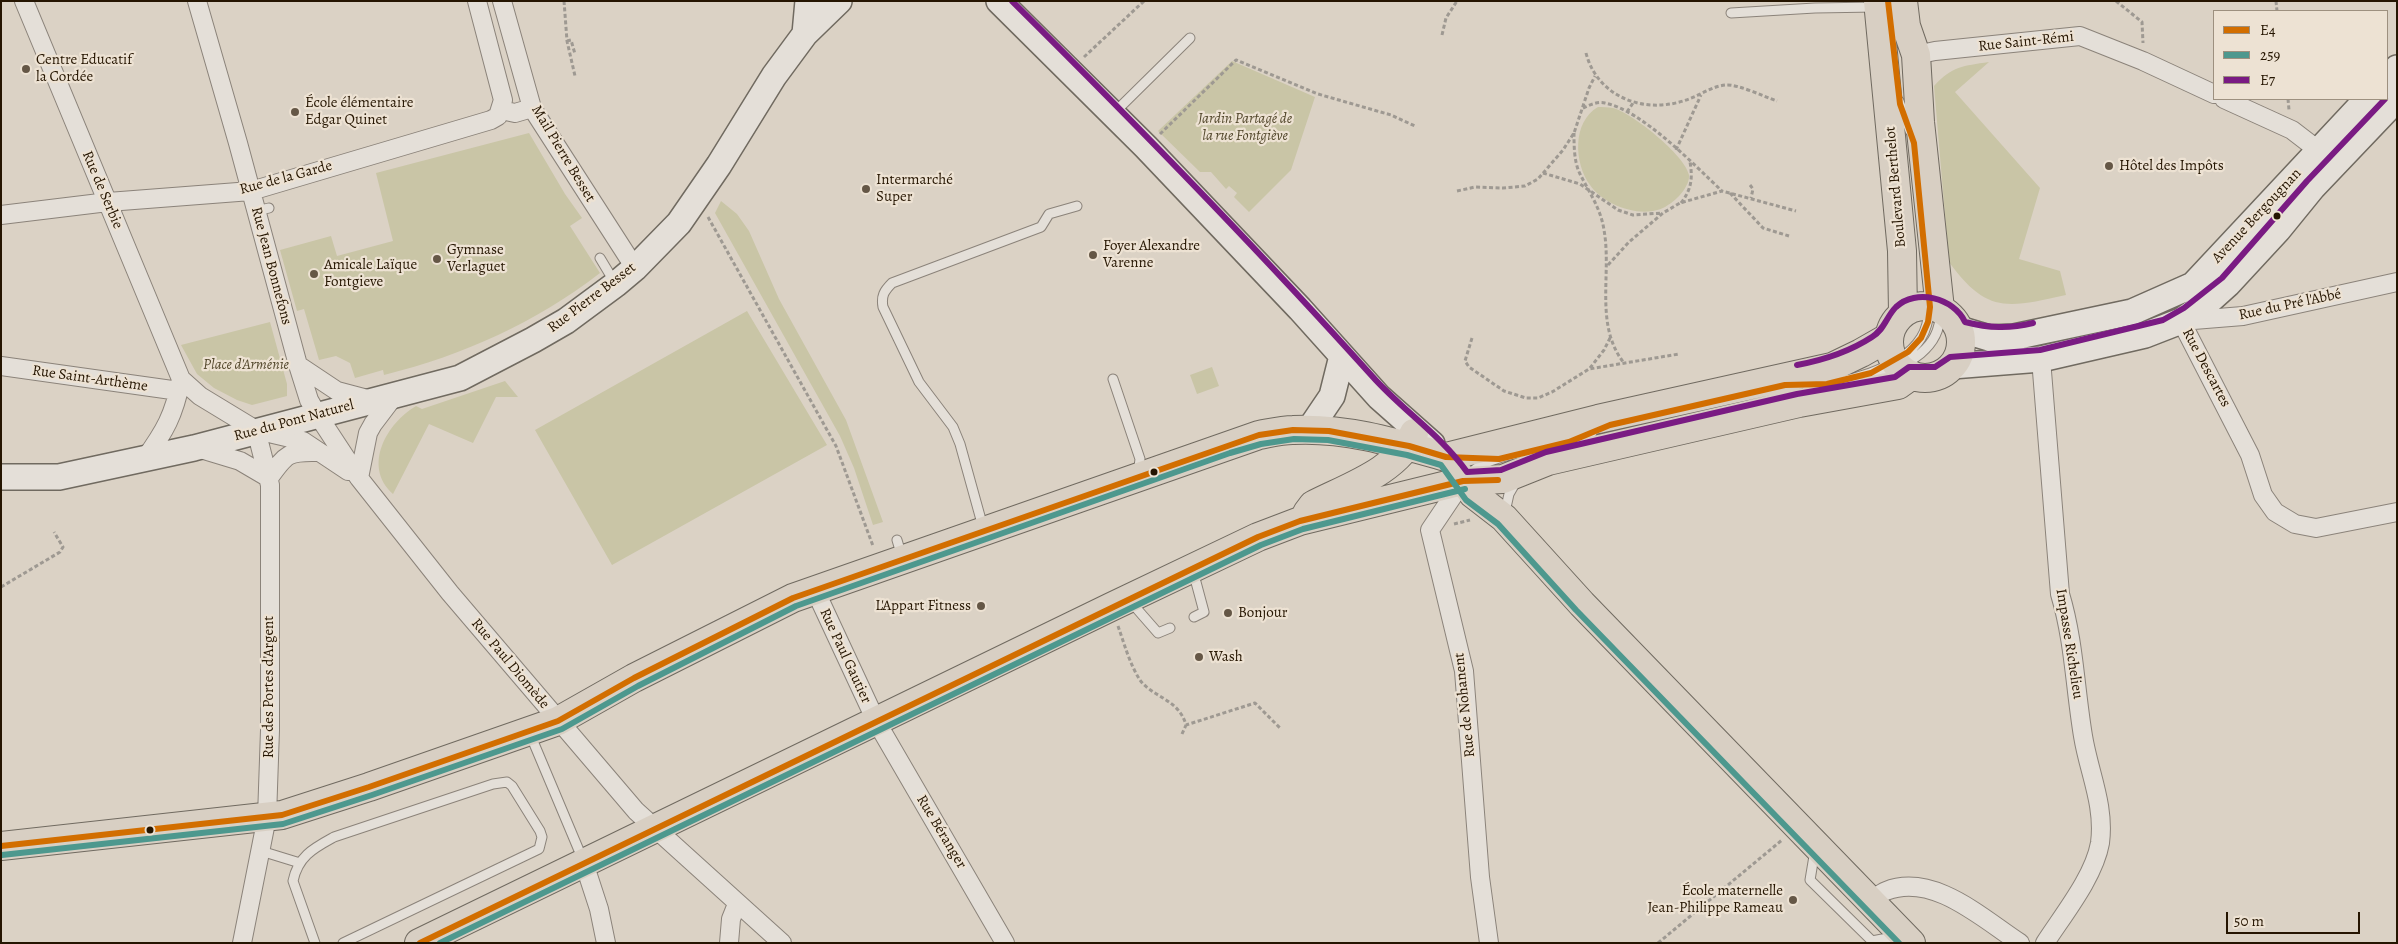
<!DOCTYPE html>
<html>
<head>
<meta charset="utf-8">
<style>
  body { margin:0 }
  #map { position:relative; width:2398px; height:944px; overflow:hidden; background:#dbd2c5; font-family:Alegreya,serif }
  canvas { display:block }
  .frame { position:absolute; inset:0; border:2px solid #251501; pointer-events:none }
  .legend { position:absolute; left:2213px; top:10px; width:175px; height:90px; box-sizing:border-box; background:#ede2d3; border:1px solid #9d907f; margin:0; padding:6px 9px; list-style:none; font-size:15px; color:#251501 }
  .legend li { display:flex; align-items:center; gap:10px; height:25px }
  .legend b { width:25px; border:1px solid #9d907f }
  .scale { position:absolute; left:2226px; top:912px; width:134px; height:22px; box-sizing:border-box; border:2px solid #251501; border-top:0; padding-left:6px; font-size:15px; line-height:18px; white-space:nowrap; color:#251501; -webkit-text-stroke:4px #ede2d3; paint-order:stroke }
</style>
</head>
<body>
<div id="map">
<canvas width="2398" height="944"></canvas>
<div class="frame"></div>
<ul class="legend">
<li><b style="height:6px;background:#d26e00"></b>E4</li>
<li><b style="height:6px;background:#4d988e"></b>259</li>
<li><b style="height:6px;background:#7a1b83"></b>E7</li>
</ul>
<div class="scale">50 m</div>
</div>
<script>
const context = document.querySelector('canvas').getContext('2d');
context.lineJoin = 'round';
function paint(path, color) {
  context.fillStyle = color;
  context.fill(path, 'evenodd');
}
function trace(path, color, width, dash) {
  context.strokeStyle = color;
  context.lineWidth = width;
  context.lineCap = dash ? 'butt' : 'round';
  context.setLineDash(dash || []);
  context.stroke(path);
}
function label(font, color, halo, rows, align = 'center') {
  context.font = font + ' Alegreya,serif';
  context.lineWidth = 4.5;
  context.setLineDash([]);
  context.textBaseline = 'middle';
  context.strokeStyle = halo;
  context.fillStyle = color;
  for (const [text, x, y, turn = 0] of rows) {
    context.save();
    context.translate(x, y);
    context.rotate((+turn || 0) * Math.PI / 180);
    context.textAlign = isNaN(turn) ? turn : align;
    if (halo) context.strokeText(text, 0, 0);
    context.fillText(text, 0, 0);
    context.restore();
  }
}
paint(new Path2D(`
  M1232,61L1315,97L1291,170L1249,212L1234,197L1237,193L1229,186L1226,189L1211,172H1200L1158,131Z
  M1989,62L1955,92L2040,188L2019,259L2060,271L2066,295C2007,308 1987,314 1949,262L1934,86C1952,66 1963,66 1989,62Z
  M1598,107C1602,107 1608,107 1613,108C1632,113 1685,155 1689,175C1690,186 1677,200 1668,205C1646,221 1604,206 1590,185C1574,163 1572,122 1598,107Z
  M529,133L565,194L582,218L570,226L600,273C535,323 464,355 384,375L383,370L355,378L350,363L336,356L319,360L304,309L297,311L280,250L331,236L337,256L393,241L376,173Z
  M721,201L737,214L749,231L779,299L846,420L883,522L873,525L854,468L840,436L715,213Z
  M747,311L827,445L612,565L535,430Z
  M270,322L287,384V396L252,405L237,400L214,388L197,374L181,345Z
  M1212,367L1219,386L1197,394L1190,375Z
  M505,381L518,397H496L473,443L429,424L393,494C362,466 387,423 416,406L422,409Z`), '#c9c5a6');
const lane = new Path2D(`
  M1731,13L1815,8L1876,7
  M1899,101L1910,131
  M1114,113L1190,38
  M256,211L269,208
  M600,258L615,283
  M1878,376C1908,365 1941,348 1940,313
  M1113,379L1140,459L1138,474
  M1807,385C1842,384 1901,370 1921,338C1927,329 1929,316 1930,305
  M1471,473C1488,454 1542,450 1567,443C1576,441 1584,436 1592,433
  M1505,512L1509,494L1517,480
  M983,527L960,444L953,427L919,382L883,307C881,296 884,291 892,283L1041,227L1049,214L1077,206
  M897,540L902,557
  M1193,571L1204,612L1194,617
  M1130,601L1158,633L1170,628
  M530,734L583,860
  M1815,850L1810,880L1872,941L1898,936
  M261,851L300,863
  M315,943L293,881C298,856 314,848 334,837L493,784L507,782L512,786L540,831L542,837L539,849L343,943`);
const street = new Path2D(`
  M24,1L181,379L200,396L256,430L303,441L348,471
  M197,1L238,143L298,365L309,400L317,414L359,478L450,593L636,811L782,943
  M502,1L532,108L635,268
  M1916,55L1935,51L2080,36L2143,61L2214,94
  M2224,99L2292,130L2318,150
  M501,110L515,113L532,108
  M1,215L108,202L251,191L491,120L498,116L503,100L477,1
  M2397,282L2243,316L2181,321L2250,455L2263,495L2275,512L2295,524L2316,528L2397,512
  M2041,359L2060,594C2074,640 2075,688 2083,736C2089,773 2105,805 2100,843C2094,877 2063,915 2045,943
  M298,365L337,391L371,400
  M1,366L179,391
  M197,448L240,461L269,478C286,454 288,451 318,452
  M144,460C165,431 174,415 181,380
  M359,478L368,433L373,424L395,395
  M1463,481L1430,530L1464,671L1480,877L1489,943
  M815,590L876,721L1005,943
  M584,863L599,909L606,943
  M1870,901C1875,898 1881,893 1886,891C1933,872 1983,919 2020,943
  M242,943L267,817L270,730V485L256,430
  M729,943L731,919L737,904`);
const secondary = new Path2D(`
  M999,1L1146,147L1300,309L1379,397L1432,444
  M805,34L808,1
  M2387,78L2397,68
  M1959,329L1989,338L2014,337L2132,312L2193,285L2367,99
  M1952,366L2041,359L2145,335L2181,321L2208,302L2228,284L2278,230L2313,187L2397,99
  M1309,430L1332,396L1342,356
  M1,477H59L194,448L460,378L533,340L566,321L616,284L635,268L679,223L719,165L774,76L805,34L839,1`);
const primary = new Path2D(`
  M1878,1L1902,251L1903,313
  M1903,1L1906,26L1916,55L1920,122L1940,309
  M1889 342a36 36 0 1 1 72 0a36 36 0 1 1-72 0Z
  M1446,457L1598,419L1832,367L1861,353L1889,337
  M1457,472L1473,494L1504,518L1582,604L1911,943
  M1307,513L1313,505C1348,487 1398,471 1414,433
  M1,846L282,815L369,787L558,721L634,678L793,598L1259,435C1270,433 1282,430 1293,430C1345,427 1397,443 1446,457
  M419,943L1111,607L1258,537L1300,521L1463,481L1503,479L1548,461L1799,403L1898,385L1912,375`);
trace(lane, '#8b837a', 11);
trace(street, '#8b837a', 20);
trace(secondary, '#706a60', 28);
trace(primary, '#706a60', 30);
trace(new Path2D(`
  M564,1L567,41L575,76
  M2116,1L2142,22L2143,43
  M2276,1L2277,11
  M1442,35L1446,18L1457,1
  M567,41L571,40L575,54
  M1586,53C1597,96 1642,114 1683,101C1698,97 1711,86 1726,85C1738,84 1765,97 1777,101
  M1084,57L1144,1
  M2288,99L2289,110
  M1583,108C1590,105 1598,101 1605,103C1643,111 1693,164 1722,191
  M1627,112L1633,103
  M1574,133C1574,146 1574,162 1580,174C1589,192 1601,209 1604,230C1612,274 1594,325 1624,363
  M1160,134L1236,60L1318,94L1391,115L1415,126
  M1676,150L1701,95
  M1543,173L1580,184L1618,210L1633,215L1662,213
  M1750,185L1753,189L1751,198
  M1457,191L1475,187L1503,188L1525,186L1538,179L1563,150L1574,133L1589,88L1595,76
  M1730,193L1763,228L1789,236
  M1681,203C1691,190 1693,179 1690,162
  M708,217L836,446L873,546
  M1608,265L1629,242L1663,213L1680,203L1722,191L1796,211
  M1472,338L1465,361L1469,367L1504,391L1526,398H1538L1552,392L1589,369L1679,354
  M1590,368L1604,350L1610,338
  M1454,524L1470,520
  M1,587L60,552L63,547L54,532
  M1118,626C1124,643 1130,665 1140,680C1152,697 1179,699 1186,725L1255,703L1281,729
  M1182,734L1186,725
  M1658,943L1782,840`), '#9e9992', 3, [4, 2.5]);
trace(lane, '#e4dfd8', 9);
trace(street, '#e4dfd8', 18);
trace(secondary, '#e4dfd8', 25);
trace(primary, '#d8cfc3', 28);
trace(new Path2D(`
  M1,846L282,815L369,787L558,721L634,678L793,598L1259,435L1293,430L1329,431L1409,446L1446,457L1499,459L1569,442L1610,425L1785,385L1827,384L1871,373L1908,352L1921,338L1928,322L1930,307L1914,143L1900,104L1888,1
  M420,943L1258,537L1300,521L1463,481L1498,480`), '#d26e00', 6);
trace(new Path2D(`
  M2,855L283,824L372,795L562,729L638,686L796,606L1230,453L1261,444L1294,439L1328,440L1407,455L1441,465L1466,500L1498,524L1576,610L1899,943
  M440,943L1261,545L1303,529L1465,489`), '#4d988e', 6);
trace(new Path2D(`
  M1012,1C1135,123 1256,247 1372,376C1402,410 1441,435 1467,472L1501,470L1546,452L1797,394L1895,377L1909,367H1935L1950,357L2040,350L2163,320L2184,308L2222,278L2307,181L2385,99
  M1797,365C1824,360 1849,352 1872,337C1885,329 1886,317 1896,307C1916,288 1954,298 1965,322C1989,328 2009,329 2033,323`), '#7a1b83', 6);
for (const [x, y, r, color] of [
  [26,69,5,"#655746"],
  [295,112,5,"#655746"],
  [2109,166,5,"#655746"],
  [866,189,5,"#655746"],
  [2277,216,4.5,"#251501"],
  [1093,255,5,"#655746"],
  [437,259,5,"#655746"],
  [314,274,5,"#655746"],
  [1154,472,4.5,"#251501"],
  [981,606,5,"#655746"],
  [1228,613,5,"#655746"],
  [1199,657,5,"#655746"],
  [150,830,4.5,"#251501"],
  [1793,900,5,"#655746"]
]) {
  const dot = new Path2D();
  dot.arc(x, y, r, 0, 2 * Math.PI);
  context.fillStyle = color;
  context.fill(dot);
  trace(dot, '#ede2d3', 2);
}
label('15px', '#251501', '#ede2d3', [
  ["Rue Saint-Rémi",2026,42,-6],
  ["Mail Pierre Besset",563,154,59],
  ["Rue de la Garde",286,178,-15],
  ["Boulevard Berthelot",1896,187,-95],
  ["Rue de Serbie",102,190,67],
  ["Avenue Bergougnan",2257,216,-47],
  ["Rue Jean Bonnefons",271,266,75],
  ["Rue Pierre Besset",592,298,-37],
  ["Rue du Pré l'Abbé",2290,305,-12],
  ["Rue Descartes",2206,368,62],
  ["Rue Saint-Arthème",90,379,8],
  ["Rue du Pont Naturel",294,421,-15],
  ["Impasse Richelieu",2069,644,81],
  ["Rue Paul Gautier",845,656,65],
  ["Rue Paul Diomède",510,664,50],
  ["Rue des Portes d'Argent",269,687,-90],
  ["Rue de Nohanent",1465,705,-96],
  ["Rue Béranger",941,832,59]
]);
label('15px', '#251501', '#ede2d3', [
  ["Centre Educatif",36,60],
  ["la Cordée",36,77],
  ["École élémentaire",305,103],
  ["Edgar Quinet",305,120],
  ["Hôtel des Impôts",2119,166],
  ["Intermarché",876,180],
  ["Super",876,197],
  ["Foyer Alexandre",1103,246],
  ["Varenne",1103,263],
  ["Gymnase",447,250],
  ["Verlaguet",447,267],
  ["Amicale Laïque",324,265],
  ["Fontgieve",324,282],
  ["L'Appart Fitness",971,606,"right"],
  ["Bonjour",1238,613],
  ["Wash",1209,657],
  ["École maternelle",1783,891,"right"],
  ["Jean-Philippe Rameau",1783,908,"right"]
], 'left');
label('italic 15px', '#52472b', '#ede2d3', [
  ["Jardin Partagé de",1245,119],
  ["la rue Fontgiève",1245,136],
  ["Place d'Arménie",246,365]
]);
</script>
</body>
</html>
